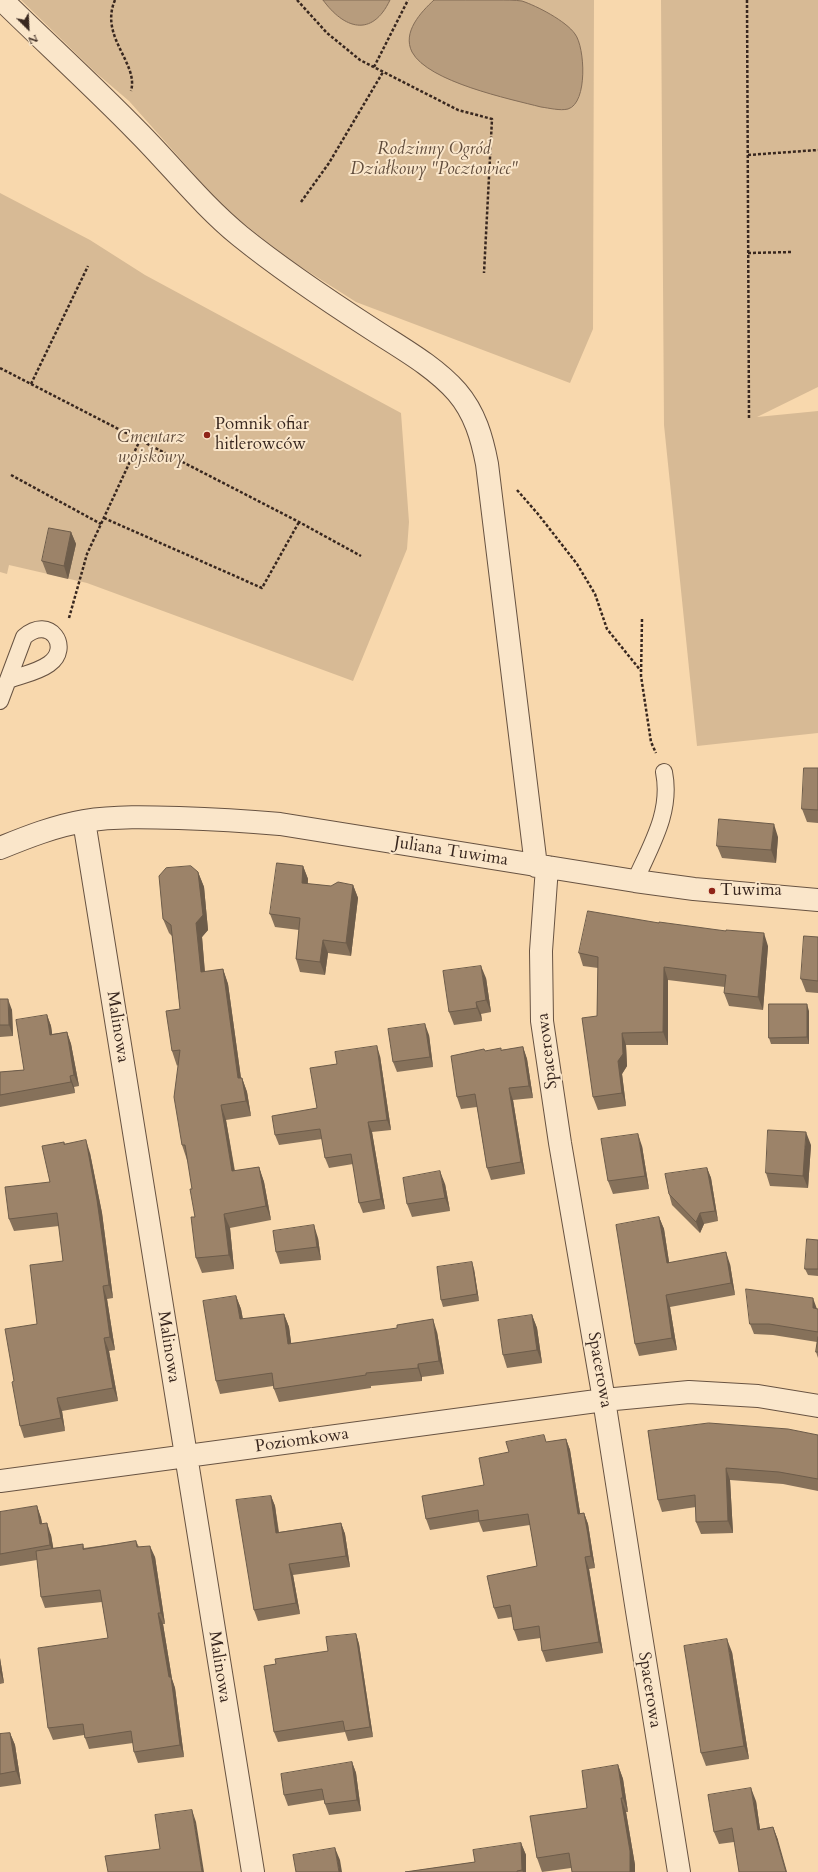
<!DOCTYPE html>
<html>
<head>
<meta charset="utf-8">
<style>
  body { margin:0 }
  #map { position:relative; width:818px; height:1872px; overflow:hidden; background:#f8d8ad; font-family:Cardo,serif }
  canvas { display:block }
  .north { position:absolute; left:8px; top:8px; width:40px; height:40px; -webkit-text-stroke:3px #fae6ca; paint-order:stroke; rotate:156deg; font-size:11px; font-weight:700; line-height:16px; text-align:center; color:#38271f }
  .north::after { content:''; display:block; margin:auto; width:14px; height:18px; background:#38271f; clip-path:polygon(50% 0,100% 100%,50% 72%,0 100%) }
</style>
</head>
<body>
<div id="map">
<canvas width="818" height="1872"></canvas>
<div class="north">N</div>
</div>
<script>
const context = document.querySelector('canvas').getContext('2d');
context.lineJoin = 'round';
function paint(path, color) {
  context.fillStyle = color;
  context.fill(path, 'evenodd');
}
function trace(path, color, width, dash) {
  context.strokeStyle = color;
  context.lineWidth = width;
  context.lineCap = dash ? 'butt' : 'round';
  context.setLineDash(dash || []);
  context.stroke(path);
}
function label(font, color, halo, rows, align = 'center') {
  context.font = font + ' Cardo,serif';
  context.lineWidth = 4;
  context.setLineDash([]);
  context.textBaseline = 'middle';
  context.strokeStyle = halo;
  context.fillStyle = color;
  for (const [text, x, y, turn = 0] of rows) {
    context.save();
    context.translate(x, y);
    context.rotate((+turn || 0) * Math.PI / 180);
    context.textAlign = isNaN(turn) ? turn : align;
    if (halo) context.strokeText(text, 0, 0);
    context.fillText(text, 0, 0);
    context.restore();
  }
}
paint(new Path2D(`
  M21,0H594L593,329L570,383L356,302L290,260L234,216L216,199L129,101L95,72Z
  M661,0H818V387L757,417L818,411V733L697,746L664,425Z
  M0,193L90,240L145,275L401,413L409,522L407,549L353,681L87,583L9,565L7,574L0,572Z`), '#d7ba95');
const water = new Path2D(`
  M323,0H390C372,38 344,29 323,0Z
  M434,0C455,0 476,0 497,0C505,0 515,0 522,1C537,6 566,21 575,34C585,47 588,103 568,109C560,111 549,108 541,107C510,99 428,82 412,52C402,32 421,12 434,0Z`);
paint(water, '#b79c7d');
trace(water, '#846d57', 1);
const lane = new Path2D(`
  M0,701L24,637C50,614 72,648 49,664C38,672 22,675 9,680
  M635,881C651,845 672,812 664,772`);
const street = new Path2D(`
  M2,0C47,44 93,86 137,131C172,166 202,205 240,236C282,270 327,300 372,329C401,348 434,366 457,392C475,413 482,438 487,464L536,866
  M84,821L253,1872
  M0,848C27,837 55,826 84,821C116,816 148,817 179,818C213,819 246,821 280,824L635,881L694,889L818,900
  M547,867L541,951L542,1021L560,1143L604,1400L637,1611L679,1872
  M0,1481L604,1400L689,1392L758,1396L818,1406`);
trace(lane, '#685342', 18);
trace(street, '#685342', 24);
trace(new Path2D(`
  M115,0C99,37 139,63 131,91
  M297,0L327,33L360,60L458,110L492,119L484,273
  M747,0L749,420
  M374,67L408,0
  M748,155L818,150
  M301,202L329,163L383,72
  M748,253L793,252
  M0,368L299,522L361,556
  M31,384L88,266
  M11,475L101,524
  M517,490L538,514L577,564L595,594L607,629L641,671
  M104,518L262,588L299,522
  M69,618L87,554L140,440
  M642,619L641,676L651,742L656,753`), '#38271f', 2.5, [3, 2]);
trace(lane, '#fae6ca', 16);
trace(street, '#fae6ca', 22);
paint(new Path2D(`
  M71,532L76,544L68,579L47,574L42,561Z
  M818,768V823L807,822L802,809Z
  M778,837L776,863L722,858L717,846Z
  M303,866L308,879V884L331,886L353,885L358,898L351,956L328,953L325,975L300,972L296,959L299,930L275,927L270,914Z
  M198,872L204,887L208,930L202,937L205,972L223,969L228,984L241,1078H242L247,1092L251,1116L226,1120L235,1171L259,1167L264,1182L271,1220L230,1228L234,1269L202,1273L196,1258L195,1217L192,1189L188,1160H187L182,1145L178,1065L177,1066L172,1051L180,1009L172,936L169,933L163,919Z
  M818,937V993L806,992L801,979Z
  M768,946L763,1010L729,1006L724,993L725,987L668,980V1045H626L627,1066L622,1074L626,1106L598,1110L593,1097L597,1016L598,968L583,966L579,953Z
  M486,978L491,1012L481,1014L482,1021L454,1025L449,1012Z
  M0,999L12,1010L13,1036L0,1037Z
  M809,1011V1044H771L769,1038Z
  M47,1015L51,1026L52,1034L67,1032L71,1044L79,1086L74,1087L75,1093L0,1107V1072L24,1070Z
  M429,1035L433,1067L397,1072L393,1062Z
  M523,1047L527,1059L533,1098L513,1100L525,1174L491,1180L487,1168L477,1107L461,1109L457,1097L485,1051L502,1050Z
  M380,1056L391,1130L372,1132L385,1209L363,1213L359,1203L353,1164L329,1168L325,1158L322,1139L279,1145L275,1135L317,1108L337,1064Z
  M64,1142L65,1144L90,1153L102,1213L113,1298L107,1299L115,1350L109,1351L118,1401L62,1411L65,1431L24,1438L20,1426L14,1381L63,1261L59,1226L14,1231L9,1219L50,1182Z
  M811,1145L808,1188L770,1186L766,1173Z
  M642,1146L649,1189L613,1194L608,1181Z
  M707,1168L711,1178L718,1221L704,1224L700,1233L672,1205L669,1194Z
  M445,1184L450,1211L412,1217L407,1204Z
  M659,1217L664,1229L669,1262L730,1264L735,1295L670,1307L677,1350L639,1356L635,1344Z
  M318,1238L321,1260L280,1264L276,1252Z
  M818,1240V1276L808,1275L805,1269Z
  M474,1269L479,1301L443,1307L441,1300Z
  M236,1296L241,1309L243,1319L284,1314L289,1327L291,1343L437,1332L444,1374L422,1377V1381L371,1386V1388L279,1402L274,1389L273,1386L220,1394L216,1381Z
  M817,1309H818V1358L816,1352L817,1342L773,1335L754,1334L750,1324Z
  M532,1315L537,1328L542,1363L507,1368L503,1355Z
  M648,1431L818,1435V1491L783,1484L730,1480L733,1533L701,1534L696,1522V1507L662,1512L658,1500Z
  M566,1439L570,1450L580,1513H584L588,1524L595,1568L589,1569L603,1653L546,1662L542,1651L541,1638L518,1641L514,1630L512,1617L498,1619L494,1608L537,1566L530,1525L483,1532L479,1522L430,1530L426,1519L484,1485L509,1452L547,1442Z
  M271,1496L275,1506L279,1532L341,1523L345,1534L350,1567L293,1575L300,1614L258,1621L254,1610Z
  M37,1506L41,1518L42,1523L51,1535L53,1548L83,1544L84,1548L136,1541L139,1547L155,1557L165,1624H163L172,1679L175,1688L184,1757L138,1763L134,1752L133,1743L89,1749L84,1735L53,1740L48,1728L108,1638L102,1602L45,1608L41,1597L37,1560L0,1566V1512Z
  M356,1634L359,1644L373,1737L348,1741L345,1732L278,1742L274,1732L276,1664L328,1651Z
  M732,1652L749,1759L706,1766L701,1753Z
  M0,1658L4,1683L0,1684Z
  M10,1733L15,1745L21,1784L0,1787V1734Z
  M352,1762L356,1773L361,1811L329,1815L325,1804L324,1800L288,1806L284,1795Z
  M618,1765L623,1779L628,1812H626L635,1865L571,1868L542,1872L537,1858L587,1808Z
  M756,1801L760,1829L773,1827L778,1840L734,1842L719,1844L714,1832Z
  M521,1843L526,1855V1872H405L475,1862Z`), '#86715a');
paint(new Path2D(`
  M71,532L76,544L68,579L64,566Z
  M774,824L778,837L776,863L771,850Z
  M303,866L308,879L306,896L302,883Z
  M198,872L204,887L208,930L202,937L206,987L201,972L196,923Z
  M353,885L358,898L351,956L346,943Z
  M764,933L768,946L763,1010L758,997Z
  M323,940L328,953L325,975L320,962Z
  M481,966L486,978L491,1012L486,1000Z
  M664,967L668,980V1045L663,1032Z
  M223,969L228,984L243,1093L238,1078Z
  M8,999L12,1010L13,1036L9,1025Z
  M476,1002L481,1014L482,1021L477,1008Z
  M807,1004L809,1011V1044L807,1037Z
  M47,1015L51,1026L54,1046L50,1035Z
  M425,1024L429,1035L433,1067L430,1057Z
  M67,1032L71,1044L79,1086L74,1075Z
  M622,1033L626,1045L627,1066L622,1074L626,1106L622,1093L618,1061Z
  M377,1046L380,1056L391,1130L387,1120Z
  M523,1047L527,1059L533,1098L529,1086Z
  M70,1076L74,1087L75,1093L71,1082Z
  M242,1078L247,1092L251,1116L246,1101Z
  M509,1088L513,1100L525,1174L521,1162Z
  M221,1105L226,1120L237,1186L232,1171Z
  M368,1122L372,1132L385,1209L381,1199Z
  M806,1132L811,1145L808,1188L803,1176Z
  M638,1134L642,1146L649,1189L645,1176Z
  M86,1140L90,1153L102,1213L113,1298L109,1285Z
  M259,1167L264,1182L271,1220L266,1206Z
  M707,1168L711,1178L718,1221L715,1211Z
  M440,1171L445,1184L450,1211L445,1198Z
  M700,1213L704,1224L700,1233L696,1222Z
  M224,1214L230,1228L234,1269L229,1255Z
  M659,1217L664,1229L671,1275L667,1263Z
  M314,1225L318,1238L321,1260L317,1247Z
  M726,1252L730,1264L735,1295L731,1283Z
  M472,1262L474,1269L479,1301L477,1294Z
  M103,1286L107,1299L115,1350L110,1337Z
  M666,1295L670,1307L677,1350L672,1338Z
  M236,1296L241,1309L245,1332L240,1319Z
  M813,1298L817,1309L813,1308Z
  M284,1314L289,1327L293,1356L288,1344Z
  M532,1315L537,1328L542,1363L537,1350Z
  M433,1319L437,1332L444,1374L439,1361Z
  M104,1338L109,1351L118,1401L113,1388Z
  M418,1364L422,1377V1381L418,1368Z
  M57,1398L62,1411L65,1431L61,1418Z
  M566,1439L570,1450L582,1525L578,1514Z
  M726,1468L730,1480L733,1533L728,1521Z
  M271,1496L275,1506L280,1544L276,1533Z
  M37,1506L41,1518L44,1536L40,1524Z
  M584,1513L588,1524L595,1568L591,1556Z
  M47,1523L51,1535L55,1557L50,1545Z
  M341,1523L345,1534L350,1567L346,1556Z
  M150,1546L155,1557L165,1624L161,1613Z
  M585,1557L589,1569L603,1653L599,1642Z
  M289,1564L293,1575L300,1614L296,1603Z
  M158,1613L163,1624L172,1679L175,1688L184,1757L180,1745Z
  M356,1634L359,1644L373,1737L370,1727Z
  M727,1639L732,1652L749,1759L744,1746Z
  M0,1658L4,1683L0,1672Z
  M10,1733L15,1745L21,1784L16,1771Z
  M352,1762L356,1773L361,1811L357,1800Z
  M618,1765L623,1779L628,1812L623,1798Z
  M751,1788L756,1801L762,1843L758,1830Z
  M621,1798L626,1812L635,1865V1872H630Z
  M192,1810L196,1822L204,1872H202Z
  M773,1827L778,1840L787,1872H786Z
  M521,1843L526,1855V1872H523L522,1870Z
  M335,1848L340,1860L342,1872H339Z`), '#6d5c4a');
const building = new Path2D(`
  M49,528L71,532L64,566L42,561Z
  M804,768H818V810L802,809Z
  M719,819L774,824L771,850L717,846Z
  M277,863L303,866L302,883L331,886L338,882L353,885L346,943L323,940L320,962L296,959L300,918L270,914Z
  M191,866L198,872L203,915L196,923L201,972L223,969L238,1078H242L246,1101L221,1105L232,1171L259,1167L266,1206L224,1214L229,1255L196,1258L191,1217H195L190,1189H192L185,1145H182L174,1097L180,1050L172,1051L166,1011L180,1009L171,925L163,919L159,876L166,868Z
  M588,911L659,923V922L726,931V930L764,933L758,997L724,993L726,975L664,967L663,1032L622,1033L623,1054L618,1061L622,1093L593,1097L582,1018L597,1016L598,957L579,953Z
  M804,936L818,937V981L801,979Z
  M481,966L486,1000L476,1002L477,1008L449,1012L443,971Z
  M0,999H8L9,1025H0Z
  M769,1004H807V1037L769,1038Z
  M47,1015L50,1035L67,1032L74,1075L70,1076L71,1082L0,1095V1072L24,1070L16,1020Z
  M425,1024L430,1057L393,1062L388,1029Z
  M377,1046L387,1120L368,1122L381,1199L359,1203L351,1154L325,1158L320,1129L275,1135L272,1116L317,1108L310,1068L337,1064L335,1052Z
  M523,1047L529,1086L509,1088L521,1162L487,1168L475,1094L457,1097L451,1056L484,1049L485,1051L501,1048V1050Z
  M768,1130L806,1132L803,1176L766,1173Z
  M638,1134L645,1176L608,1181L601,1139Z
  M86,1140L97,1200L109,1285L103,1286L110,1337L104,1338L113,1388L57,1398L61,1418L20,1426L12,1382L14,1381L5,1329L37,1324L30,1265L63,1261L57,1213L9,1219L5,1187L50,1182L42,1146L64,1142V1144Z
  M707,1168L715,1211L700,1213L696,1222L669,1194L665,1174Z
  M440,1171L445,1198L407,1204L403,1178Z
  M659,1217L667,1263L726,1252L731,1283L666,1295L672,1338L635,1344L616,1225Z
  M314,1225L317,1247L276,1252L273,1231Z
  M807,1239L818,1240V1269H805Z
  M472,1262L477,1294L441,1300L437,1267Z
  M746,1289L813,1298V1308L818,1309V1332L769,1324H750Z
  M236,1296L240,1319L284,1314L288,1344L397,1328V1325L433,1319L439,1361L418,1364V1368L366,1373V1375L274,1389L272,1373L216,1381L203,1301Z
  M532,1315L537,1350L503,1355L498,1320Z
  M818,1337V1352H816Z
  M709,1423L788,1429L818,1435V1479L779,1472L726,1468L728,1521L696,1522L695,1495L658,1500L648,1431Z
  M544,1435L546,1442L566,1439L578,1514L584,1513L588,1535L591,1556L585,1557L599,1642L542,1651L539,1626L514,1630L510,1605L494,1608L487,1576L537,1566L528,1514L479,1521L478,1510L426,1519L422,1496L484,1485L479,1458L509,1452L506,1442Z
  M271,1496L276,1533L341,1523L346,1556L289,1564L296,1603L254,1610L236,1500Z
  M37,1506L40,1524L47,1523L50,1545L0,1554V1512Z
  M136,1541L137,1547L150,1546L161,1613H158L169,1677H171L180,1745L134,1752L131,1731L85,1738L83,1724L48,1728L38,1648L108,1638L100,1590L41,1597L36,1551L83,1544V1549Z
  M356,1634L370,1727L345,1731L343,1721L274,1732L264,1666L276,1664L275,1659L328,1651L326,1637Z
  M727,1639L744,1746L701,1753L684,1646Z
  M10,1733L16,1771L0,1774V1734Z
  M352,1762L357,1800L325,1804L322,1789L284,1795L281,1774Z
  M618,1765L623,1798H621L630,1851V1872H572L569,1853L537,1858L530,1816L587,1808L582,1771Z
  M751,1788L758,1830L773,1827L786,1872H739L732,1828L714,1832L708,1795Z
  M192,1810L202,1872H108L105,1856L160,1849L155,1815Z
  M521,1843L522,1870L517,1871V1872H405L475,1862L473,1850Z
  M335,1848L339,1872H296L293,1855Z`);
paint(building, '#9c8369');
trace(building, '#6d5c4a', 1);
for (const [x, y, r, color] of [
  [207,435,4,"#8f2418"],
  [712,891,4,"#8f2418"]
]) {
  const dot = new Path2D();
  dot.arc(x, y, r, 0, 2 * Math.PI);
  context.fillStyle = color;
  context.fill(dot);
  trace(dot, '#fae6ca', 1.5);
}
label('italic 17px', '#604c3c', '#fae6ca', [
  ["Rodzinny Ogród",434,150],
  ["Działkowy \"Pocztowiec\"",434,170],
  ["Cmentarz",151,438],
  ["wojskowy",151,458]
]);
label('17px', '#38271f', '#fae6ca', [
  ["Pomnik ofiar",215,425],
  ["hitlerowców",215,445],
  ["Tuwima",720,891]
], 'left');
label('17px', '#38271f', '#fae6ca', [
  ["Juliana Tuwima",451,852,9],
  ["Malinowa",117,1027,81],
  ["Spacerowa",548,1051,-97],
  ["Malinowa",168,1347,81],
  ["Spacerowa",599,1370,80],
  ["Poziomkowa",302,1441,-8],
  ["Malinowa",219,1667,81],
  ["Spacerowa",649,1690,81]
]);
</script>
</body>
</html>
